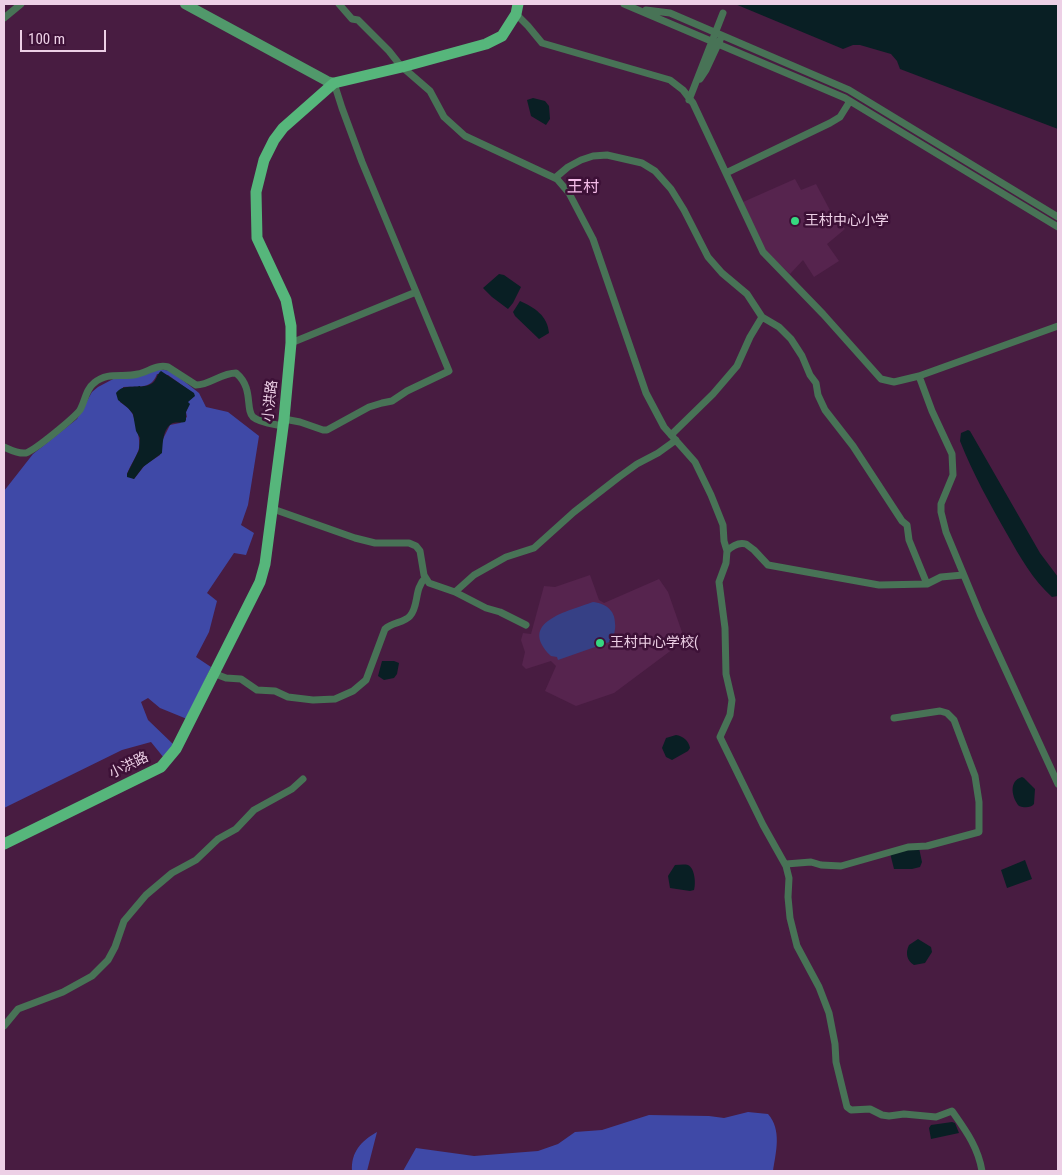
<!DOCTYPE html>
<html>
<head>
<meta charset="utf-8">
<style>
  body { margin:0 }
  #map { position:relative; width:1062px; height:1175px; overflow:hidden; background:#481c41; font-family:"Roboto Condensed",sans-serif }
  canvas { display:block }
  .frame { position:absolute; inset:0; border:5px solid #edd0e6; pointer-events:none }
  .scale { position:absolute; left:20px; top:30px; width:86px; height:22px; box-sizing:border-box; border:2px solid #edd0e6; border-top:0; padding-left:6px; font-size:15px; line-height:18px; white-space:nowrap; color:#edd0e6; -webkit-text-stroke:4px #3d1137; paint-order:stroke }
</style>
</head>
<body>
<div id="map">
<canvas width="1062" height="1175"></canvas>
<div class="frame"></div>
<div class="scale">100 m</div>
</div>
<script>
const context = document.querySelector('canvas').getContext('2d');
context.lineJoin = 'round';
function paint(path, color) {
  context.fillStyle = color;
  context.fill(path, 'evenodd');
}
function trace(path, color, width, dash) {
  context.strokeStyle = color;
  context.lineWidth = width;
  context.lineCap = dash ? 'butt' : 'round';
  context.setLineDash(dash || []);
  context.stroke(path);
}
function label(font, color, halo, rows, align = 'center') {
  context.font = font + ' "Roboto Condensed","Noto Sans SC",sans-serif';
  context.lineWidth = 5;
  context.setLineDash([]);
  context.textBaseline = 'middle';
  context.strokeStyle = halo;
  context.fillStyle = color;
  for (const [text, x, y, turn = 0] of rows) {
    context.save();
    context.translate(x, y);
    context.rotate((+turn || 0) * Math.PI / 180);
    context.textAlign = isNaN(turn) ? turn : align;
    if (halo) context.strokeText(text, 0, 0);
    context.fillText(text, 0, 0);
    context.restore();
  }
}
paint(new Path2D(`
  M795,179L801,190L816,184L832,214L845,229L827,244L839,261L814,277L803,260L790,274L765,251L743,202Z
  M590,575L599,600L604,603L659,579L668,592L683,635L677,646L614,693L576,706L545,691L556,666L551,661L526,669L522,665L525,652L521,640L523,633L531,634L544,586L555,587Z`), '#56244e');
paint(new Path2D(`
  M593,602C605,603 615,610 615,623C616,630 613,633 615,640L558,660L557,657L551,656C516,622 569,611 593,602Z`), '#364085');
paint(new Path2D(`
  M158,369L171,371L199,393L206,407L228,412L259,436L248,505L241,525L254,533L246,555L234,553L207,593L217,601L209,632L196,657L211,667L187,719L160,708L148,698L141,702L148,720L174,745L164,758L151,742L122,750L4,808V491L33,454L77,419L92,392L98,387L117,377ZM157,374L168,375L193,393L187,402L189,404L186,412L187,417L180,423L170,425L162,441L160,455L145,465L134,479L127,474C130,465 137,457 139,448C141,442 135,418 132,413C129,408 124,405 120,402L123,387C138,386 151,390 157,374Z
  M748,1112L768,1114C782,1130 776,1152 773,1171H403L416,1148L474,1156L538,1151L558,1144L575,1132L602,1130L649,1115L709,1116L724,1118Z
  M377,1132L367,1171H352C351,1152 361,1141 377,1132Z`), '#3f49a7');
paint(new Path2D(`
  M735,4H1058V129L900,69L897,61L891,54L860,45H853L843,49Z
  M533,98L545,101L549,106L550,119L546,125L531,116L527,100Z
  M499,274L504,275L521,287L513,303L508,309L492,297L483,288Z
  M520,301C534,307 548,316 549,333L539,339L515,316L513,312Z
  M161,371L194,393L195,396L188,402L190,404L186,412V420L185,422C181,423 176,422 173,423C162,428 163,445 162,453L143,467L134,479L127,477V474L139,450L140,438L136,431L133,414L128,408L118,400L116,393C124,382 140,390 151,384C157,381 156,375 161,371Z
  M968,430L970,431L1040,553L1058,577V596L1052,597C1033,580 1020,557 1007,534C990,504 973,474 960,441L961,433Z
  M382,661H394L399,663L397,674L394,678L384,680L378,676Z
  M676,735C683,736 689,741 690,748L688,751L672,760L666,757L662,748L666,738Z
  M1022,777L1024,778L1035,789L1034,804C1031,808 1024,808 1019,806C1012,798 1008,781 1022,777Z
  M919,848L922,862L920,867L912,869H894L890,853Z
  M1025,860L1032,879L1007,888L1001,870Z
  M675,865C679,865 684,864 688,865C695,868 696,884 694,890L690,891L670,888L668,876Z
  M918,939L931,947L932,952L925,963L914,965C907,961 905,953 909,945Z
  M952,1122L955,1123L959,1133L931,1139L929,1128L931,1125Z`), '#091f24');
trace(new Path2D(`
  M339,4L352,19L358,20L389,51L400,65L430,91L444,117L465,136L557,179L569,193L593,239L646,393L664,427L695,462L711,495L723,525L724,541L727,551
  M624,4L845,98L1058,227
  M646,10L670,13L849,90L1058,217
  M516,14L528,26L542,43L670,80L683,90L693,103L763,252L823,314L881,379L894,382L919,376L1058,326
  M4,18L21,4
  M700,79L706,70L720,40
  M689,100L723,13
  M726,173L830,123L840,117L850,101
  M555,178L568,167L581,160L593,156L607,155L642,163L655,171L671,189L684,210L708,257L722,273L747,294L762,317L779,327L791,339L802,356L810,375L816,383L818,395L825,410L853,446L902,521L907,525L909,540L927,584
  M291,343L416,292
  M919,376L932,411L952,454L953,475L941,504V512L946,532L980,614L1058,784
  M284,419L300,422L323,430H327L369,407L382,403L392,401L407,391L449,371L362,162L342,108L334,83
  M671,435L713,394L737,366L750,337L762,317
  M4,447C11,450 17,454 26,453C35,450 74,418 80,410C85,401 86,389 94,383C108,371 123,378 138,374C148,372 157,364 168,367L196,385C210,385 221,373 236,373C254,388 245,409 253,417C260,423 274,424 283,426
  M273,509L355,538L375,543H409L416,546L420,551L424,575L429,583L455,592L486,608L500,612L526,625
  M963,575L941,577L927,584L879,585L768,565L754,550L746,544C739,542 732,546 727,551L726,563L719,582L725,628L726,674L732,700L730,715L720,737L763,825L786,866L789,878L788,897L790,918L797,946L819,987L829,1013L835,1044L836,1062L847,1107L851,1110L870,1109L882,1115L889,1116L904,1114L936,1117L952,1111C966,1131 978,1147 982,1171
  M455,592L474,575L506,557L534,548L574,512L619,477L637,464L658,453L676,440
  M213,673L226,678L241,679L257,690L275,691L288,697L313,700L335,699L353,691L366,680L385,629C392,622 404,623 410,616C419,606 414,589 425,578
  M786,864L811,862L821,865L841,866L908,847L927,846L979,832V802L975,776L954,720L947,713L940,711L894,718
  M4,1026L18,1009L63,992L92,976L108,960L115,947L124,921L146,895L172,873L196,860L218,839L236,829L254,810L292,789L303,779`), '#487356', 7);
trace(new Path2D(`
  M185,4L327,81L334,83`), '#51996b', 10);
trace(new Path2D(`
  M4,844L161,767L176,749L260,582L265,564L284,419L291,343V326L286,300L257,238L256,192L264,160L274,140L283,128L334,83L402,67L486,44L502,36L516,14L518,4`), '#56b67b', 11);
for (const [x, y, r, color] of [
  [795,221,5,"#36d880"],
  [600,643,5,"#36d880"]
]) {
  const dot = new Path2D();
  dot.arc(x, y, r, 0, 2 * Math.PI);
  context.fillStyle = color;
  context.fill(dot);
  trace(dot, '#3d1137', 2);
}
label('14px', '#edd0e6', '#3d1137', [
  ["王村中心小学",805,221],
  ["王村中心学校(",610,643]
], 'left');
label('14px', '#edd0e6', '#3d1137', [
  ["小洪路",271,401,-84],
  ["小洪路",129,766,-26]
]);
label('16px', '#f4bbe8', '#3d1137', [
  ["王村",583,188]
]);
</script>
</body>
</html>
